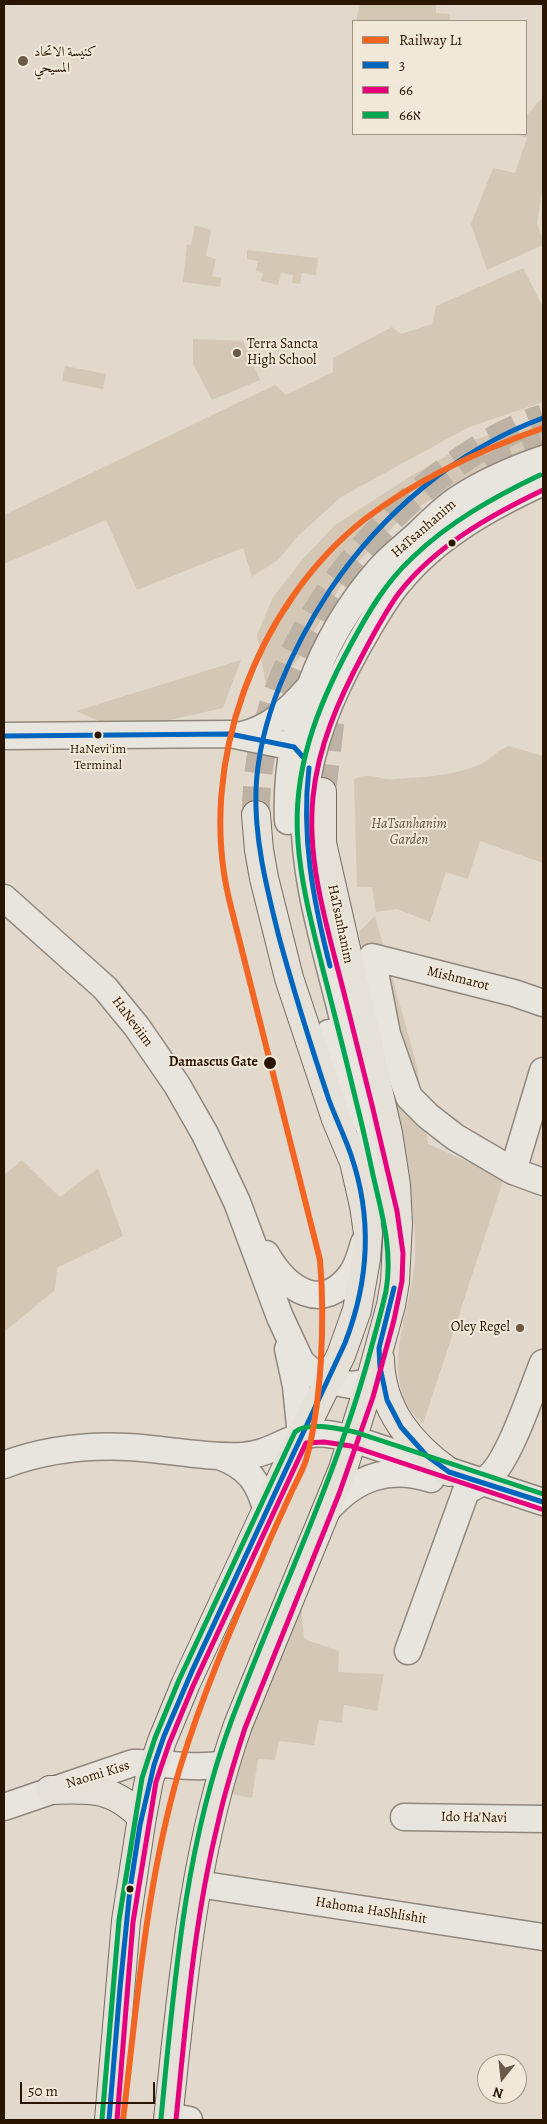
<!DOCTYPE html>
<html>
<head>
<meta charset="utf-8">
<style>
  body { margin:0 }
  #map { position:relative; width:547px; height:2124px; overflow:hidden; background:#e2d9cc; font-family:Alegreya,"Frank Ruhl Libre",serif }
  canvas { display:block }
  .frame { position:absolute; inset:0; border:5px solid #291500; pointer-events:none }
  .legend { position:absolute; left:352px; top:20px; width:175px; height:115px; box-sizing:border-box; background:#f1e8d9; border:1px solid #a19482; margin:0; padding:6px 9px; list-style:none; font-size:15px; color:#291500 }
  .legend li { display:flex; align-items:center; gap:10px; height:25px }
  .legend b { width:25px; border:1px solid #a19482 }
  .north { position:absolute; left:477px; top:2054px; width:50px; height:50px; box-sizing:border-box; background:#f1e8d9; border:1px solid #a19482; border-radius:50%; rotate:196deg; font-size:14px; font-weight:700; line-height:20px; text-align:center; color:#291500 }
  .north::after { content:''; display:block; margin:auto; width:18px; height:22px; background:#6a5a47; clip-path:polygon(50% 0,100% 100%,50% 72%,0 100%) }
  .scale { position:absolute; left:20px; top:2082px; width:135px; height:22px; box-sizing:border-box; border:2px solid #291500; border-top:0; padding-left:6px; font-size:15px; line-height:18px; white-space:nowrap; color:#291500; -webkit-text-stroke:4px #f1e8d9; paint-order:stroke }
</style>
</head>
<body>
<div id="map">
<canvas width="547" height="2124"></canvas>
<div class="frame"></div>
<ul class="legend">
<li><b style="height:6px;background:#f26522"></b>Railway L1</li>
<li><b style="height:6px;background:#0065bd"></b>3</li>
<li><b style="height:6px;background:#e5007d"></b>66</li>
<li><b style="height:6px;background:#00a651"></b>66א</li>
</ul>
<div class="north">N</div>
<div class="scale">50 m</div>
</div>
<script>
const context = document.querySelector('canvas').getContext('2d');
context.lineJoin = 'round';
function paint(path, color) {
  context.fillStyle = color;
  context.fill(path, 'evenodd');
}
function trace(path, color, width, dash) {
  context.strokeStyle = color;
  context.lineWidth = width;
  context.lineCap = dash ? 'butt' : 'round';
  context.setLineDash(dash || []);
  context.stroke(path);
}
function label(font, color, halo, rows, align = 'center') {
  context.font = font + ' Alegreya,Amiri,serif';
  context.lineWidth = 4;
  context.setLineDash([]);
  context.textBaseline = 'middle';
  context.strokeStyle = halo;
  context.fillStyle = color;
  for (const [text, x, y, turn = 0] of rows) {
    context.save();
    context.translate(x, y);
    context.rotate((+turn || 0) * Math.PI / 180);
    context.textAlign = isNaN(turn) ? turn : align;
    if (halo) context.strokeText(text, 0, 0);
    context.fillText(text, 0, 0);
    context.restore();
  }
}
paint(new Path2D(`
  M360,4H436V13L450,14V21H356Z
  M542,98L543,184L537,224L543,239V245L487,270L471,224L493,168L515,173L527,138L515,134H526V116Z
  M195,225L211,230L206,256L216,259L212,276L221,278L220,287L183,282L187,244L191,245Z
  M247,250L318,258L316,275L302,273L300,284L292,283L293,275L281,273L278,285L261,281L263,273L256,271L258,261L247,259Z
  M523,268L543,307V402L467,428L341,497L298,536L279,559L252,577L243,548L137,590L106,520L4,564V515L275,385L286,395L333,372V358L392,327L401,334L432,324L436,306Z
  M193,339L243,341L260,380L212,400L193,364Z
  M65,366L106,374L103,389L62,381Z
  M543,416V450L427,502L406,514L358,562L338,590L300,657L272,690L266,686L257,635L273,597L302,560L335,525L411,476L474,440Z
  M241,660L223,708L139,727L106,724L76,711Z
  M509,746L543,756V863L480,841L468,879L446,872L430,922L397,909L376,912L372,887H357L354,779C372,771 378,781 395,779C422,777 451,776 476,766C489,762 496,750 509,746Z
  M375,916L417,1066L428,1144L504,1178L423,1424C418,1419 412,1413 408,1407C383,1360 412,1308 415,1259C418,1199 395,1139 383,1081C373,1032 367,981 359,932Z
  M22,1160L60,1197L98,1168L123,1236L57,1268L55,1290L4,1332V1175Z
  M301,1600L304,1639L339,1651L338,1672L384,1674L377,1711L344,1705L342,1723L319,1720L314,1745L279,1741L275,1760L258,1759L252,1798L232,1794L252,1723Z`), '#d4c7b5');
trace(new Path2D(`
  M488,469L543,443
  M322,792L331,716
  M256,815C255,679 340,549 447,470C477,449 508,429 543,418`), '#bdb2a3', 28, [28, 14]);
const minor = new Path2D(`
  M242,735C270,729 289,710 308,689
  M4,736L230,734L294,747L305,761
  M288,821C284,732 320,637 379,570C390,557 405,546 418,534C430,522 443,509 458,499C484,482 514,469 543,459
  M4,898L105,988L137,1027L177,1085L205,1134L237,1202L280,1317L301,1362L318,1377L329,1381L351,1385L370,1382
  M543,1003L514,993L372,957L387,1034L409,1097L428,1116L455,1137L513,1171L543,1182
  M329,1033L346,1123
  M513,1171L543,1071
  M388,1212C373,1139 355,1067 337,995C321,932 301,865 305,800C309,745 332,693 358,646C371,624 383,601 399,582C436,536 491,506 543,482
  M266,1254C286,1289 323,1316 353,1272C358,1264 361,1253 364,1243
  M288,1349L296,1386L301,1436
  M219,1456C249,1467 259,1482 267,1512
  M4,1465C43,1450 86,1445 128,1447C166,1449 204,1458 242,1456C268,1455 285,1439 307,1435C322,1431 338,1436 353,1439L543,1502
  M468,1490C475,1486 484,1482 490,1476C510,1458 532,1390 543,1363
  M327,1510C355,1478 389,1465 431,1479
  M408,1651L466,1491
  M4,1807L133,1763C165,1762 193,1770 224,1764
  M404,1817L543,1819
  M198,1884L543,1937
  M168,2116L189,2120`);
const highway = new Path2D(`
  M380,1359C381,1409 410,1444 449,1472
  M50,1790C91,1789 111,1786 142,1817
  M109,2120L126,1921L142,1817L149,1780L162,1741L186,1683L301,1436L341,1355L357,1310L366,1259L368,1233L364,1206L354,1162L336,1119L289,978L264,878L259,850L256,815
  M168,2120C182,1988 193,1852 238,1725L343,1469L370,1382L391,1305L395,1282L398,1223L396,1185L388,1133L322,843V792`);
trace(minor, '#90887e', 29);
trace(highway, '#756d63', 30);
trace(minor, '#e8e4de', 26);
trace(highway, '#e5e0d8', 28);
trace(new Path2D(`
  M4,736L230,734L294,747L303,757
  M309,768C301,836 313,900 330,966
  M394,1288L379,1348L380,1367L387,1400L401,1427L427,1456L449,1472L543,1502
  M109,2120L120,1988L130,1889L140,1825L154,1765L164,1736L192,1671L345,1343C369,1281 373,1219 351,1155C345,1137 336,1119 329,1100C311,1046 294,992 279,937C267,889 254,839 256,789C259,720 292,648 330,590C381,514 456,450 543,418`), '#0065bd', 5);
trace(new Path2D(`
  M117,2120L133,1922L156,1782L169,1744L193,1686L306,1443L324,1442L351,1446L541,1509
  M176,2120C186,2021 194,1920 218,1823C225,1790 235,1759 245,1728L339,1494L373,1397L394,1320L402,1281L403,1253L397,1211C381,1141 364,1071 346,1001C330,936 306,866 313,797C318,746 339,699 363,654C374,633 385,612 399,593C435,546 491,515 543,490`), '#e5007d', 5);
trace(new Path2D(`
  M102,2119L119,1920L142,1778L155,1738L179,1680L295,1432C308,1421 340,1429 355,1432L543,1494
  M161,2119C174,1986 184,1848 231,1722C276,1601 333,1485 368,1360C374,1337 381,1314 386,1291C393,1251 382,1214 373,1175C368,1152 363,1128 357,1105C346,1059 334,1012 322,966C312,925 301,884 298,842C292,771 317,707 350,646C368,613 385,583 412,558C449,522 494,497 540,475`), '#00a651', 5);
trace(new Path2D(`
  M123,2120C137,2004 146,1884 179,1771C201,1698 231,1628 262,1558C271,1536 281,1515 291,1493C296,1482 302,1472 306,1460C322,1403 325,1319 320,1260L229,899C197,764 256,605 365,519C419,478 480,450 543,428`), '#f26522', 6);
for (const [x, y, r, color] of [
  [23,61,6,"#6a5a47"],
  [237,353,5,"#6a5a47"],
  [452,543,4.5,"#291500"],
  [98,735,4.5,"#291500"],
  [270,1063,7,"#291500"],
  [520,1328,5,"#6a5a47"],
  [130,1889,4.5,"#291500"]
]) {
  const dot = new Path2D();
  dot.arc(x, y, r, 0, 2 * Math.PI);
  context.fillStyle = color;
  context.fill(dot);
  trace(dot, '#f1e8d9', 2);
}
label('13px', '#291500', '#f1e8d9', [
  ["HaNevi'im",98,750],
  ["Terminal",98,766]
]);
label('14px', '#291500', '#f1e8d9', [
  ["كنيسة الاتحاد",34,53],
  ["المسيحي",34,69],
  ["Terra Sancta",247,345],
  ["High School",247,361],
  ["Oley Regel",510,1328,"right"]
], 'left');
label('14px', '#291500', '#f1e8d9', [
  ["HaTsanhanim",424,529,-41],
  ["HaTsanhanim",340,924,78],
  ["Mishmarot",458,979,14],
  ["HaNeviim",132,1022,53],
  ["Naomi Kiss",98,1775,-17],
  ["Ido Ha'Navi",474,1818,1],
  ["Hahoma HaShlishit",371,1911,9]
]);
label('italic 14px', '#614e39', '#f1e8d9', [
  ["HaTsanhanim",409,825],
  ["Garden",409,841]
]);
label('bold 14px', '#291500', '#f1e8d9', [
  ["Damascus Gate",258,1063]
], 'right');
</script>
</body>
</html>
